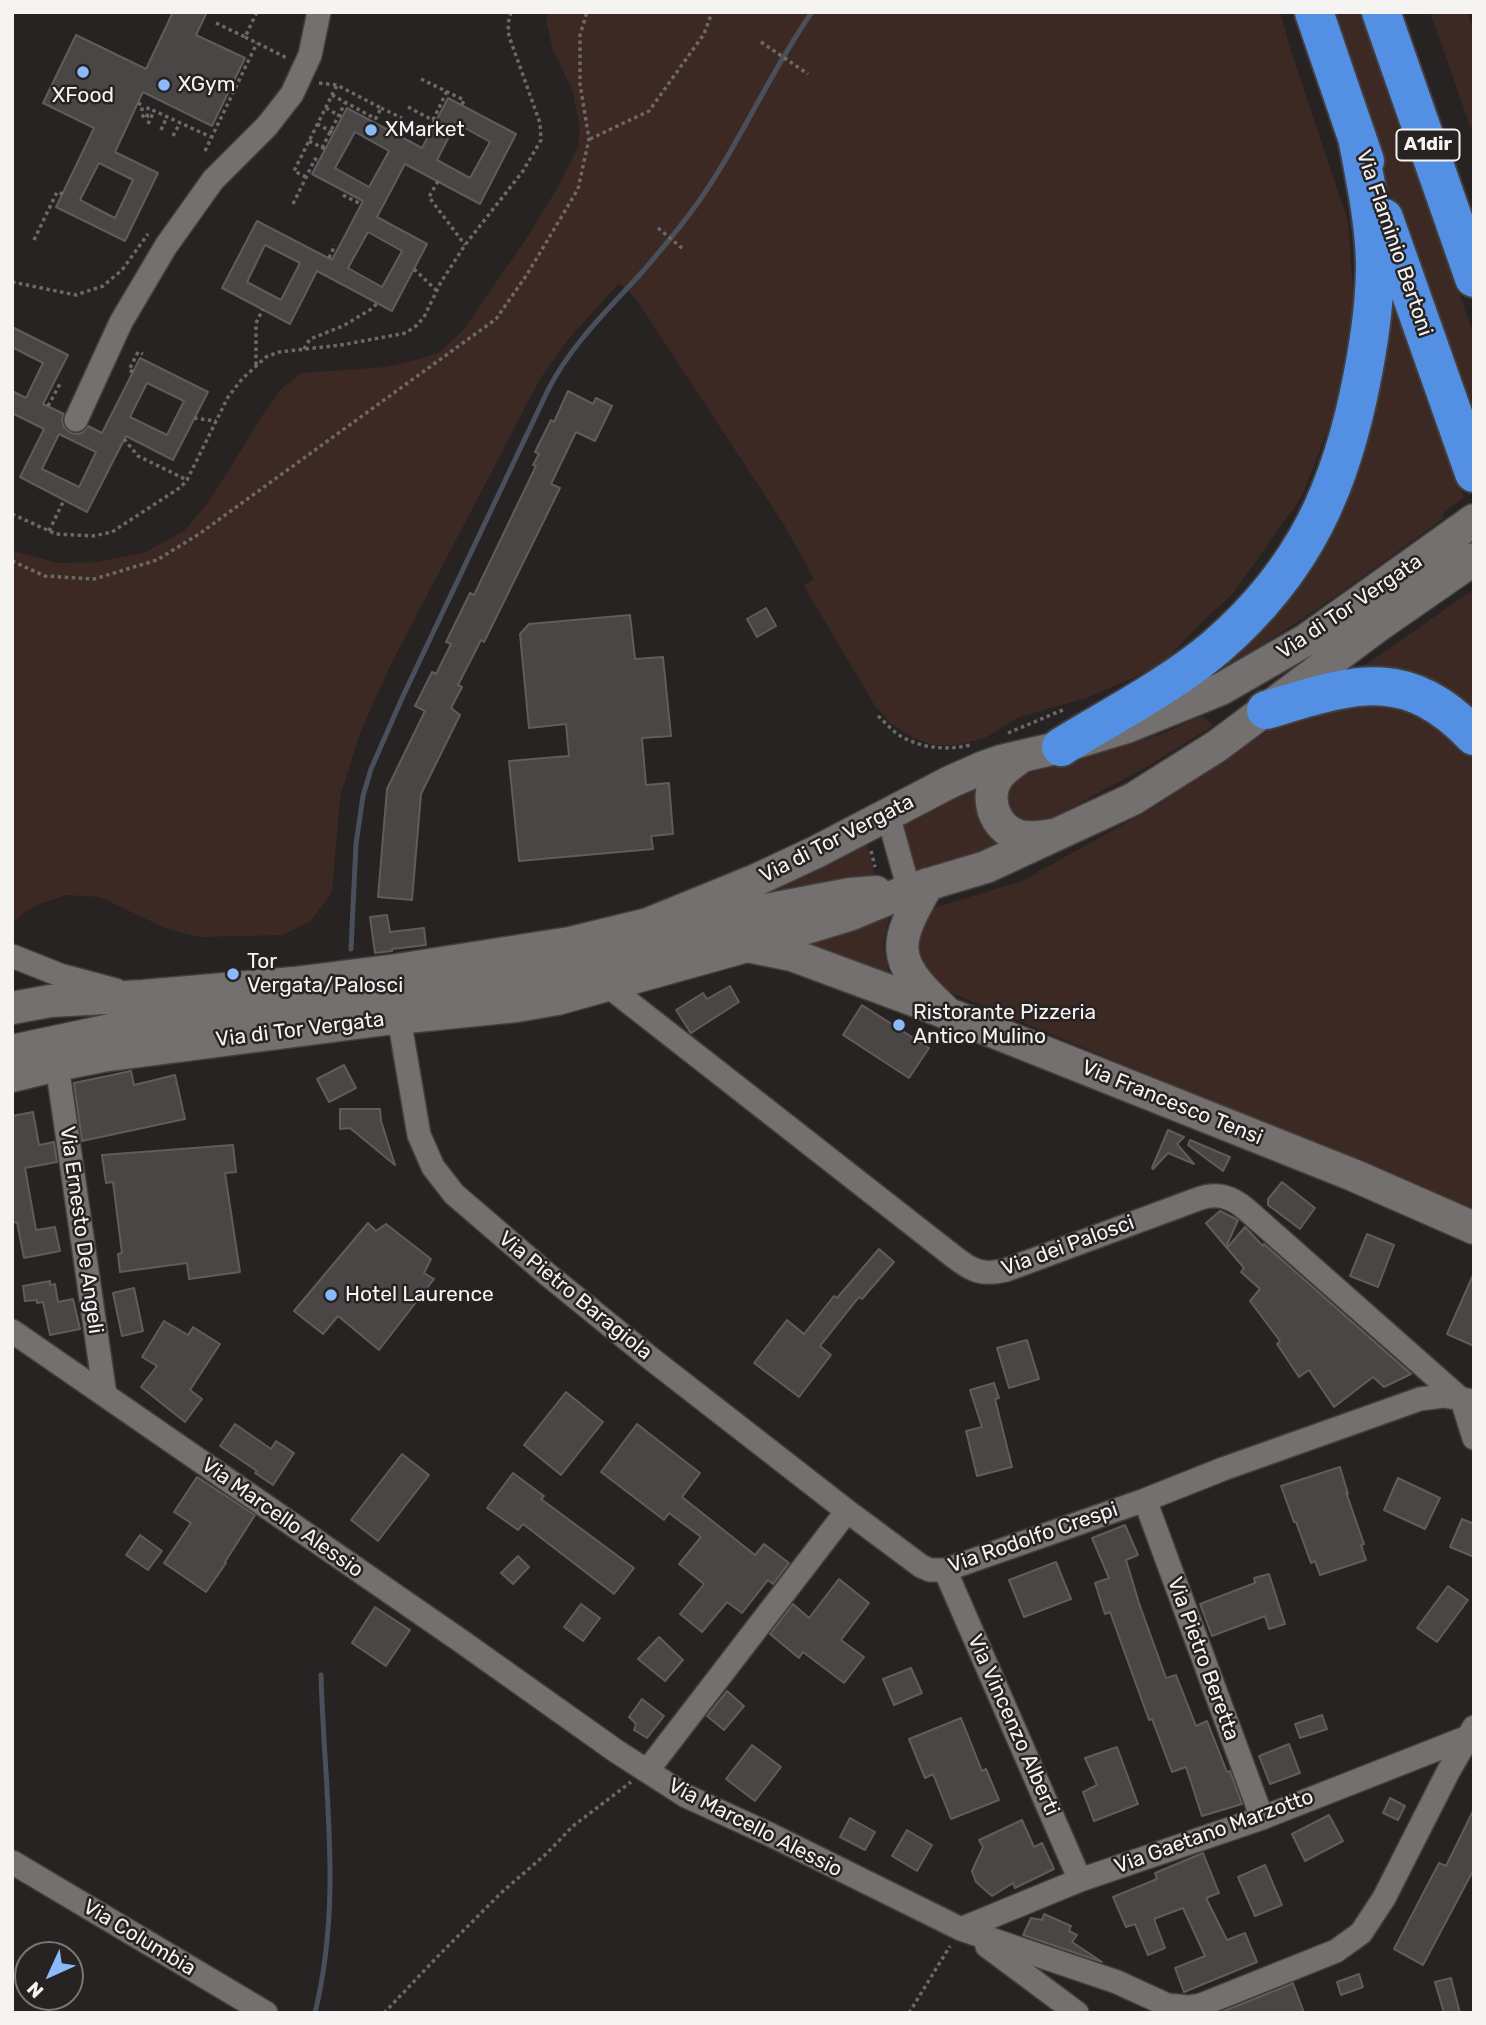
<!DOCTYPE html>
<html>
<head>
<meta charset="utf-8">
<style>
  body { margin:0 }
  #map { position:relative; width:1486px; height:2025px; overflow:hidden; background:#262322; font-family:Rubik,sans-serif }
  canvas { display:block }
  .frame { position:absolute; inset:0; border:14px solid #f6f3f3; pointer-events:none }
  .north { position:absolute; left:14px; top:1941px; width:70px; height:70px; box-sizing:border-box; background:#262322; border:2px solid #797676; border-radius:50%; rotate:225deg; font-size:19px; font-weight:700; line-height:28px; text-align:center; color:#f6f3f3 }
  .north::after { content:''; display:block; margin:auto; width:24px; height:32px; background:#8abafc; clip-path:polygon(50% 0,100% 100%,50% 72%,0 100%) }
</style>
</head>
<body>
<div id="map">
<canvas width="1486" height="2025"></canvas>
<div class="frame"></div>
<div class="north">N</div>
</div>
<script>
const context = document.querySelector('canvas').getContext('2d');
context.lineJoin = 'round';
function paint(path, color) {
  context.fillStyle = color;
  context.fill(path, 'evenodd');
}
function trace(path, color, width, dash) {
  context.strokeStyle = color;
  context.lineWidth = width;
  context.lineCap = dash ? 'butt' : 'round';
  context.setLineDash(dash || []);
  context.stroke(path);
}
function label(font, color, halo, rows, align = 'center') {
  context.font = font + ' Rubik,sans-serif';
  context.lineWidth = 5;
  context.setLineDash([]);
  context.textBaseline = 'middle';
  context.strokeStyle = halo;
  context.fillStyle = color;
  for (const [text, x, y, turn = 0] of rows) {
    context.save();
    context.translate(x, y);
    context.rotate((+turn || 0) * Math.PI / 180);
    context.textAlign = isNaN(turn) ? turn : align;
    if (halo) context.strokeText(text, 0, 0);
    context.fillText(text, 0, 0);
    context.restore();
  }
}
paint(new Path2D(`
  M549,12H1280L1291,51L1348,221L1354,305L1334,414L1302,496L1232,595L1206,618L1159,667L1086,698L1019,717L985,738L957,745H935L913,738L889,722L875,706L804,586L814,579L783,523L636,299L619,283L567,341L540,379L389,668L359,736L340,797L332,892L311,921L283,935L200,937L167,929L100,897L66,895L34,906L12,923V549L17,552L59,563L97,562L146,552L185,530L210,500L262,416L281,389L302,373L386,367L420,359L440,352L464,329L526,239L558,187L578,147L580,128L573,92L553,50L546,21Z
  M1326,12H1360L1461,298L1474,336V437Z
  M1430,12H1467L1474,33V137Z
  M1388,265L1464,497L1442,514L1444,518C1360,578 1278,642 1186,687L1275,603Z
  M1474,589V723L1347,678Z
  M1401,703L1474,754V1211L931,984L915,970L917,923L930,909L1022,881L1156,806L1275,726L1317,706Z
  M1202,716L1213,726L1143,769L1037,826L1019,827L1001,796L1012,780L1023,775L1159,735Z
  M978,785L1004,846L916,873L896,824Z
  M866,839L876,881L762,895L763,893Z
  M886,914L889,919L883,944L889,975L810,945Z`), '#3d2923');
trace(new Path2D(`
  M351,949L356,844L363,796L371,769L403,696L548,390C572,343 609,309 644,270C661,250 678,230 694,208C739,146 768,75 812,12
  M315,2013C343,1898 324,1790 321,1675`), '#4a4f5c', 5);
const building = new Path2D(`
  M173,12H207L196,35L245,58L212,126L143,92L115,152L158,173L125,241L56,207L94,128L43,103L76,35L146,69ZM99,163L133,180L115,218L80,200Z
  M448,98L516,134L480,204L405,164L377,217L427,244L392,311L317,271L290,324L222,288L257,221L332,260L363,201L312,174L347,108L422,148ZM456,123L490,142L470,178L437,160ZM355,132L389,151L369,187L335,168ZM368,232L402,251L382,287L348,268ZM265,245L300,263L281,300L247,282Z
  M12,327L68,355L43,404L64,414L62,421L64,427L71,433L78,434L83,432L88,426L102,433L140,358L208,392L173,460L126,436L87,512L20,477L44,429L12,413V391L26,398L43,363L12,347ZM147,383L184,401L167,435L130,417ZM59,434L96,452L79,487L42,469Z
  M568,391L593,404L596,398L612,406L595,441L576,432L551,484L560,488L484,642L481,640L458,685L462,687L451,708L460,715L421,794L412,900L378,897L387,789L425,711L415,706L432,672L436,674L451,644L446,642L470,593L474,595L536,466L533,465L539,454L535,452L551,420L554,422Z
  M766,608L776,626L757,637L747,619Z
  M630,615L635,659L663,657L671,736L642,738L646,785L669,783L673,834L651,836L653,849L519,861L509,761L569,756L566,724L529,728L520,634L529,624Z
  M387,915L390,932L424,928L426,945L392,949V951L375,953L370,917Z
  M730,986L739,1002L691,1033L690,1032L676,1010L703,993L707,999Z
  M862,1005L929,1048L909,1078L843,1035Z
  M344,1065L356,1088L329,1102L317,1079Z
  M131,1071L134,1085L175,1075L185,1119L82,1141L74,1083Z
  M340,1109H380L381,1121L395,1165L350,1128L340,1129Z
  M33,1112L39,1145L54,1142L57,1162L25,1168L36,1230L55,1227L60,1251L24,1258L17,1222L12,1223V1116Z
  M1168,1130L1184,1137L1177,1144L1194,1164L1168,1153L1153,1169L1152,1168Z
  M1190,1140L1230,1157L1223,1171L1188,1145Z
  M233,1145L236,1172L225,1173L240,1272L189,1279L187,1263L120,1272L118,1254L122,1253L113,1182L106,1183L102,1155Z
  M1282,1182L1315,1208L1300,1229L1268,1205V1199Z
  M1220,1211L1238,1220L1226,1247L1206,1223Z
  M368,1223L376,1231L386,1224L431,1259L424,1273L434,1279L379,1350L338,1316L323,1334L294,1311Z
  M1245,1227L1263,1246L1264,1244L1411,1374L1384,1387L1373,1377L1334,1407L1309,1370L1299,1377L1277,1344L1280,1341L1250,1301L1260,1289L1241,1272L1244,1268L1227,1248Z
  M1367,1234L1394,1245L1378,1287L1350,1276Z
  M879,1249L894,1262L862,1299L859,1297L820,1346L831,1355L799,1397L754,1363L787,1320L804,1334L834,1296L837,1298Z
  M1474,1273V1346L1447,1334Z
  M50,1281V1285L55,1284L58,1302L73,1299L80,1329L50,1335L43,1302L37,1303V1300L25,1301L23,1286Z
  M134,1288L143,1331L122,1336L113,1293Z
  M164,1321L188,1335L193,1327L220,1344L190,1390L202,1399L185,1422L141,1387L157,1366L142,1357Z
  M1027,1340L1039,1379L1009,1388L997,1348Z
  M994,1383L999,1398L995,1399L1012,1467L977,1476L966,1431L982,1427L970,1390Z
  M566,1392L603,1422L561,1475L524,1445Z
  M235,1424L271,1449L276,1441L294,1453L273,1485L255,1473L257,1471L220,1446Z
  M637,1424L700,1473L682,1497L755,1555L764,1544L789,1563L773,1584L768,1580L742,1613L727,1602L702,1632L680,1614L704,1584L679,1564L701,1537L669,1513L664,1520L601,1472Z
  M402,1454L429,1475L378,1541L351,1520Z
  M1340,1467L1348,1494L1346,1492L1364,1544L1361,1545L1366,1560L1320,1575L1315,1561L1311,1563L1296,1522H1294L1281,1486Z
  M513,1473L544,1496L541,1499L634,1568L614,1594L523,1524L518,1530L487,1508Z
  M197,1477L255,1515L225,1562L226,1563L206,1592L164,1563L191,1523L174,1512Z
  M1398,1478L1440,1498L1425,1529L1384,1510Z
  M1462,1519L1474,1524V1557L1450,1547Z
  M1125,1525L1138,1555L1126,1560L1139,1603L1166,1678L1176,1675L1196,1726L1207,1721L1227,1772L1230,1771L1242,1804L1202,1816L1186,1767L1172,1772L1152,1719L1149,1720L1110,1612L1105,1614L1095,1583L1109,1578L1092,1538Z
  M140,1535L162,1551L148,1570L126,1555Z
  M518,1556L529,1567L513,1584L501,1573Z
  M1056,1562L1071,1599L1024,1617L1009,1580Z
  M1269,1574L1285,1624L1269,1629L1265,1616L1212,1636L1200,1604L1255,1583L1254,1578Z
  M839,1579L869,1603L841,1640L864,1657L844,1683L803,1652L799,1658L770,1634L793,1604L809,1618Z
  M1448,1586L1468,1600L1437,1642L1417,1628Z
  M581,1604L600,1618L583,1641L564,1627Z
  M375,1607L410,1630L386,1666L352,1643Z
  M659,1637L683,1660L665,1681L638,1659Z
  M911,1668L922,1693L894,1705L883,1679Z
  M727,1691L744,1706L724,1730L707,1716Z
  M642,1699L664,1716L647,1738L634,1730L636,1724L629,1717Z
  M1322,1715L1327,1729L1300,1738L1295,1724Z
  M961,1718L982,1771L986,1769L999,1800L951,1819L933,1774L925,1778L909,1739Z
  M1289,1744L1300,1773L1270,1784L1259,1756Z
  M752,1745L781,1767L755,1801L726,1779Z
  M1117,1747L1138,1804L1094,1821L1083,1792L1097,1785L1085,1758Z
  M1390,1798L1405,1806L1398,1820L1383,1813Z
  M1474,1809V1869L1423,1965L1394,1949L1439,1863L1446,1866Z
  M1329,1815L1343,1841L1305,1861L1292,1834Z
  M850,1818L875,1832L865,1850L840,1837Z
  M1022,1820L1034,1847L1042,1843L1054,1869L1015,1888L1013,1883L992,1896L976,1882L972,1871L983,1847L979,1840Z
  M907,1830L932,1845L917,1871L892,1856Z
  M1203,1853L1219,1893L1206,1898L1227,1940L1245,1933L1257,1962L1184,1992L1175,1968L1205,1956L1183,1908L1154,1919L1165,1948L1148,1955L1135,1924L1126,1927L1113,1897L1157,1879L1155,1873Z
  M1265,1865L1282,1905L1255,1916L1238,1877Z
  M1044,1914L1071,1926L1069,1931L1077,1935L1072,1942L1102,1962L1023,1935L1031,1918L1042,1920Z
  M1359,1974L1363,1987L1341,1995L1337,1982Z
  M1451,1978L1460,2013H1444L1435,1982Z
  M1293,1983L1304,2013H1219L1289,1985Z`);
paint(building, '#494645');
trace(building, '#605c5b', 2);
const street = new Path2D(`
  M76,420L121,322L166,246L213,180L267,126L292,94L310,55L319,12
  M888,815L909,890
  M12,956L60,975L116,990
  M608,986L953,1256C972,1271 982,1276 1006,1270L1198,1199C1218,1192 1232,1197 1247,1210L1462,1400
  M399,1018L419,1135L433,1167L454,1194L547,1274L649,1357L847,1511L921,1566L930,1570H945L1145,1500L1223,1469L1420,1399L1443,1396L1474,1401
  M57,1065L105,1395
  M12,1331L461,1641L616,1751L686,1796L769,1834L961,1929L1117,1982L1167,2005L1188,2007L1201,2005L1336,1951L1361,1933L1384,1898L1448,1772L1474,1727
  M1462,1400L1474,1438
  M1145,1500L1262,1818
  M945,1570L1080,1880
  M647,1771L847,1511
  M12,1862L266,2013
  M961,1929L1080,1880L1262,1818L1468,1737
  M987,1946L1077,2013`);
const secondary = new Path2D(`
  M1021,757C1014,762 1006,767 1000,774C983,795 993,828 1019,836C1030,839 1041,837 1052,835
  M928,884C894,943 889,959 942,1008
  M752,947L792,955L911,999L1353,1175L1474,1228
  M12,1008L50,1001L143,996L294,983L397,970L570,943L648,924L756,880L816,852L950,782L984,767L1001,761L1061,747L1127,727L1221,689L1306,640L1474,520
  M12,1051L148,1022L289,1008L486,983L557,971L639,953L766,910L850,894L876,892
  M12,1076L57,1065L102,1056L387,1019L516,1006L557,999L747,946L849,915L909,890L986,867L1133,799L1217,746L1379,625L1474,559`);
const highway = new Path2D(`
  M1314,12L1365,161
  M1381,12L1474,278
  M1384,218L1474,473
  M1266,710C1351,685 1404,663 1474,736
  M1061,747C1113,715 1170,686 1216,647C1305,570 1342,486 1363,373C1370,337 1375,300 1375,263C1374,220 1365,179 1357,137`);
trace(street, '#423f3e', 26);
trace(secondary, '#423f3e', 35);
trace(highway, '#423f3e', 42);
trace(new Path2D(`
  M216,23L245,37L257,12
  M245,37L287,58
  M761,42L808,74
  M421,79L464,100L462,105
  M319,83L337,85L381,108L374,122
  M332,95L376,119
  M138,103L142,105V114L144,118L147,117L148,108L211,137
  M408,107L436,122
  M326,108L342,117
  M381,108L402,118
  M433,120L447,91
  M148,124L154,111
  M317,124L334,133
  M161,130L167,117
  M173,136L180,123
  M590,139L649,111L704,34L712,12
  M309,141L325,149
  M322,148L345,103
  M205,151L257,43
  M306,177L294,171L337,85
  M438,181L429,197L465,245
  M343,195L361,204
  M293,204L315,159L319,161
  M658,228L683,249
  M34,240L57,192L63,194
  M329,258L335,245
  M414,269L437,291
  M12,282L76,295L103,286L122,270L148,234
  M304,349L310,339L343,326L373,308L377,303
  M256,365V323L263,309
  M133,372L129,370L138,352L143,354
  M48,406L61,382
  M194,418L216,421
  M124,439L138,456L187,480
  M12,514L56,534L93,536L112,532L181,487L187,480L228,397L242,379L266,357L279,352L341,345L406,333L417,325L424,317L441,282L465,245L523,171L541,140L540,123L509,36L508,24L511,12
  M49,531L64,500
  M12,561L45,576L94,579L157,560L199,534L496,319L526,276L578,189L589,139L580,84V35L587,12
  M878,716C886,723 895,734 904,738C926,749 947,750 971,745
  M1008,733L1065,709
  M871,851L875,867
  M384,2013L440,1954L502,1892L546,1854L573,1826L631,1782
  M909,2013L950,1946`), '#6c6969', 3.5, [3.5, 3.5]);
trace(street, '#74706f', 23);
trace(secondary, '#74706f', 32);
trace(highway, '#5390e3', 38);
for (const [x, y, r, color] of [
  [83,72,7,"#8abafc"],
  [164,85,7,"#8abafc"],
  [371,130,7,"#8abafc"],
  [233,974,7,"#8abafc"],
  [899,1025,7,"#8abafc"],
  [331,1295,7,"#8abafc"]
]) {
  const dot = new Path2D();
  dot.arc(x, y, r, 0, 2 * Math.PI);
  context.fillStyle = color;
  context.fill(dot);
  trace(dot, '#262322', 2.5);
}
for (const [x, y, w] of [
  [1428,145,63]
]) {
  const box = new Path2D();
  box.roundRect(x - w / 2, y - 15.5, w, 31, 5);
  context.fillStyle = '#262322';
  context.fill(box);
  trace(box, '#f6f3f3', 2);
}
label('bold 19px', '#f6f3f3', null, [
  ["A1dir",1428,145]
]);
label('21px', '#f6f3f3', '#262322', [
  ["XGym",178,85],
  ["XFood",83,96,"center"],
  ["XMarket",385,130],
  ["Tor",247,962],
  ["Vergata/Palosci",247,986],
  ["Ristorante Pizzeria",913,1013],
  ["Antico Mulino",913,1037],
  ["Hotel Laurence",345,1295]
], 'left');
label('21px', '#f6f3f3', '#262322', [
  ["Via Flaminio Bertoni",1394,243,71],
  ["Via di Tor Vergata",1350,607,-34],
  ["Via di Tor Vergata",837,839,-27],
  ["Via di Tor Vergata",300,1030,-7],
  ["Via Francesco Tensi",1172,1103,22],
  ["Via Ernesto De Angeli",81,1230,82],
  ["Via dei Palosci",1068,1246,-20],
  ["Via Pietro Baragiola",575,1296,39],
  ["Via Marcello Alessio",282,1518,35],
  ["Via Rodolfo Crespi",1033,1538,-19],
  ["Via Pietro Beretta",1203,1659,70],
  ["Via Vincenzo Alberti",1013,1725,66],
  ["Via Marcello Alessio",755,1828,27],
  ["Via Gaetano Marzotto",1214,1832,-20],
  ["Via Columbia",139,1938,31]
]);
</script>
</body>
</html>
